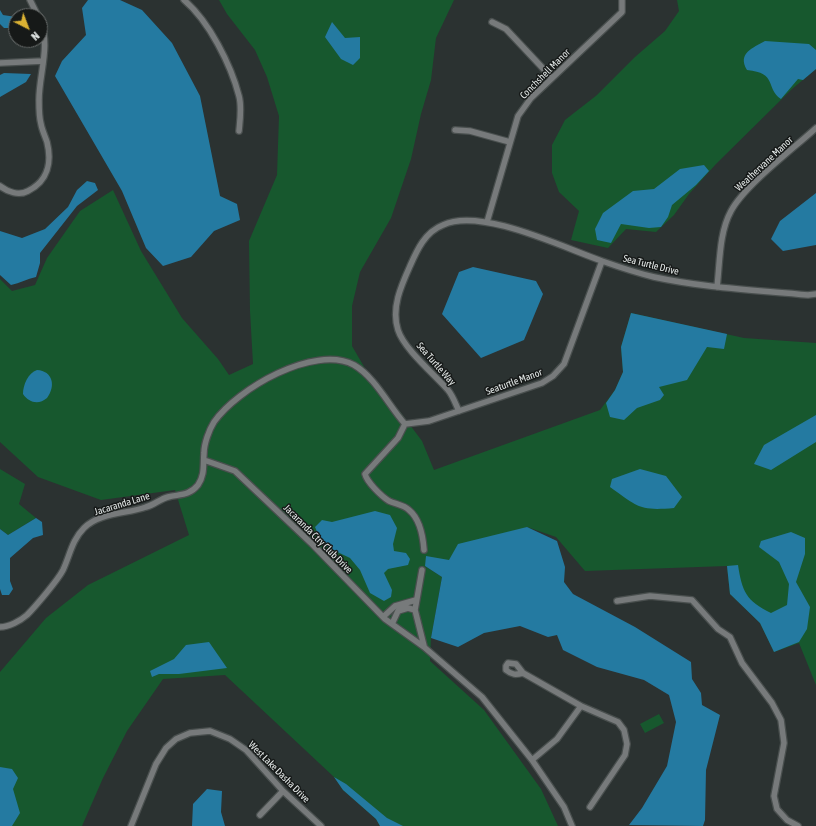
<!DOCTYPE html>
<html>
<head>
<meta charset="utf-8">
<style>
  body { margin:0 }
  #map { position:relative; width:816px; height:826px; overflow:hidden; background:#2b3231; font-family:"Asap Condensed",sans-serif }
  canvas { display:block }
  .north { position:absolute; left:8px; top:8px; width:40px; height:40px; box-sizing:border-box; background:#161918; border:1px solid #686c6b; border-radius:50%; rotate:138deg; font-size:11px; font-weight:700; line-height:16px; text-align:center; color:#e4e9e8 }
  .north::after { content:''; display:block; margin:auto; width:14px; height:18px; background:#dbb233; clip-path:polygon(50% 0,100% 100%,50% 72%,0 100%) }
</style>
</head>
<body>
<div id="map">
<canvas width="816" height="826"></canvas>
<div class="north">N</div>
</div>
<script>
const context = document.querySelector('canvas').getContext('2d');
context.lineJoin = 'round';
function paint(path, color) {
  context.fillStyle = color;
  context.fill(path, 'evenodd');
}
function trace(path, color, width, dash) {
  context.strokeStyle = color;
  context.lineWidth = width;
  context.lineCap = dash ? 'butt' : 'round';
  context.setLineDash(dash || []);
  context.stroke(path);
}
function label(font, color, halo, rows, align = 'center') {
  context.font = font + ' "Asap Condensed",sans-serif';
  context.lineWidth = 3;
  context.setLineDash([]);
  context.textBaseline = 'middle';
  context.strokeStyle = halo;
  context.fillStyle = color;
  for (const [text, x, y, turn = 0] of rows) {
    context.save();
    context.translate(x, y);
    context.rotate((+turn || 0) * Math.PI / 180);
    context.textAlign = isNaN(turn) ? turn : align;
    if (halo) context.strokeText(text, 0, 0);
    context.fillText(text, 0, 0);
    context.restore();
  }
}
paint(new Path2D(`
  M219,0H454L436,38L431,80L421,114L411,159L391,218L360,272L352,306V346L370,377L398,409L422,441L434,470L600,410L615,390L623,372L621,347L631,313L744,338L816,343V685L799,643L774,652L760,623L730,594L727,566L585,571L556,537L527,527L449,560L425,566L442,577L431,638L430,661L484,710L541,789L558,826H380L376,819L343,790L334,777L225,675L163,679L127,731L103,778L82,826H0V672L46,618L88,585L189,535L175,490L101,500L38,477L0,442V279L12,291L35,285L47,258L80,211L113,190L141,251L182,318L218,359L229,375L253,364L250,311L249,241L277,175L279,116L267,77L255,50L227,14Z
  M677,0H816V69L792,89L716,164L689,194L674,215L656,232L626,229L608,248L571,240L579,211L559,192L552,173V145L565,120L597,95L635,57L665,31L679,11Z
  M0,469L25,484L19,504L36,518L8,535L0,529Z
  M659,714L664,723L645,733L640,724Z`), '#17582e');
paint(new Path2D(`
  M88,0H120L142,10L172,43L200,96L220,196L237,204L240,220L214,231L191,257L163,266L146,248L122,191L55,76L62,61L86,35L82,8Z
  M0,10L3,15L16,17V28H4L0,24Z
  M332,22L345,38L360,37V58L353,65L341,59L325,37Z
  M765,41L809,44L816,50V69L803,80L798,79L781,99C765,88 778,73 747,70C737,53 753,48 765,41Z
  M4,73L31,74L26,82L0,97V75Z
  M704,165L709,171L696,185L672,205L668,217L661,227L649,228L621,224L611,243L597,240L595,229L603,213L633,191L654,189L680,169Z
  M87,181L95,183L98,190L77,206L40,253V263L36,277C27,279 20,283 11,285L0,275V231L22,238L45,229L68,207L77,190Z
  M816,193V245L783,251L771,239L780,221Z
  M473,267L536,281L543,294L524,340L481,358L442,314L459,272Z
  M631,313L727,334L724,349L707,347L687,380L659,387L664,395L660,400L637,408L624,420L610,417L606,403L615,390L623,372L621,347Z
  M37,370C53,371 56,386 47,398C39,405 29,403 23,394C23,385 28,373 37,370Z
  M816,415V442L771,470L754,464L764,445Z
  M640,469L666,476L682,497L674,508C639,511 638,507 610,487L612,479Z
  M375,511L390,515L397,528L393,544L394,551L406,553L410,559L408,565L388,569L384,573L392,590L391,597L384,601L370,593L360,570L350,558L329,548L321,541L315,527L322,520L332,522Z
  M36,518L42,522L43,535L33,538L10,558V581L13,589L9,595H2L0,589V529L8,535Z
  M527,527L557,541L565,567L564,582L573,594L635,627L691,662L692,679L701,693L702,705L720,715L706,770L705,820L703,826L629,825L642,808L667,766L676,722L669,695L644,680L597,667L563,650L557,635L548,637L520,626L484,633L458,647L431,638L442,577L425,566L426,556L449,560L458,544Z
  M791,532L805,538V554L796,582L810,607L807,629L799,642L774,652L760,623L730,594L727,566L738,565C742,591 746,601 771,613L787,605L789,584L779,562L759,547L761,541Z
  M209,642L227,668L179,674H159L152,677L150,671L174,659L186,645Z
  M0,767L12,769L18,778L13,789L20,813L12,826H0Z
  M334,777L346,784L387,818L403,826H380L376,819L343,790Z
  M207,789L222,791L221,812L225,826H192L193,804Z`), '#247aa1');
const minor = new Path2D(`
  M30,0L38,16
  M184,0C209,21 231,65 239,96C242,107 240,120 239,131
  M492,22L506,29L552,78
  M0,63L43,61
  M455,130L470,131L510,142
  M0,186C8,192 19,196 28,191C48,181 52,162 47,142C45,136 42,130 41,124C39,117 39,108 39,100C39,74 51,45 40,21
  M487,222L518,116L531,98L622,12V0
  M717,287C720,262 719,233 731,211C745,185 793,149 816,128
  M459,411C456,405 453,396 448,390C434,374 404,349 398,330C391,308 401,286 410,266C417,250 425,232 443,225C481,207 564,248 602,261C619,267 637,273 654,277C705,288 756,290 808,295L816,294
  M405,424L429,421L542,383L553,376L564,364L602,261
  M204,460L235,471L312,544L385,619L424,647L482,697L532,760L564,807L572,826
  M422,570L415,610L424,646
  M617,601L650,596L692,600L718,629L730,637L742,663L772,703L781,720L784,743L774,796L777,809L787,820L798,826
  M383,617L395,606L416,600
  M392,624L398,611L408,608L415,610
  M0,627C9,627 20,621 27,615C35,607 58,580 63,570C70,555 72,540 84,528C100,512 127,514 146,507C154,505 160,499 168,497C180,494 189,496 198,485C205,475 203,465 204,453C204,444 209,430 214,422C237,389 314,344 354,365C375,377 389,406 405,424L398,438L365,474C367,482 381,496 389,501C395,504 404,505 409,510C420,519 423,536 424,550
  M523,673C516,675 512,675 506,670V666L508,663L516,664L523,673L581,706L618,722L624,730L627,744L625,755L590,807
  M532,760L557,739L581,706
  M260,815L283,791
  M131,826L156,764L166,748L176,739L190,733L210,731L230,739L246,750L283,791L321,826`);
trace(minor, '#494f4e', 8);
trace(minor, '#777a7b', 5.5);
label('10px', '#e4e9e8', '#161918', [
  ["Conchshell Manor",545,74,-45],
  ["Weathervane Manor",764,164,-43],
  ["Sea Turtle Drive",651,265,14],
  ["Sea Turtle Way",436,364,49],
  ["Seaturtle Manor",514,382,-20],
  ["Jacaranda Lane",122,504,-17],
  ["Jacaranda Ctry Club Drive",318,539,45],
  ["West Lake Dasha Drive",279,772,45]
]);
</script>
</body>
</html>
